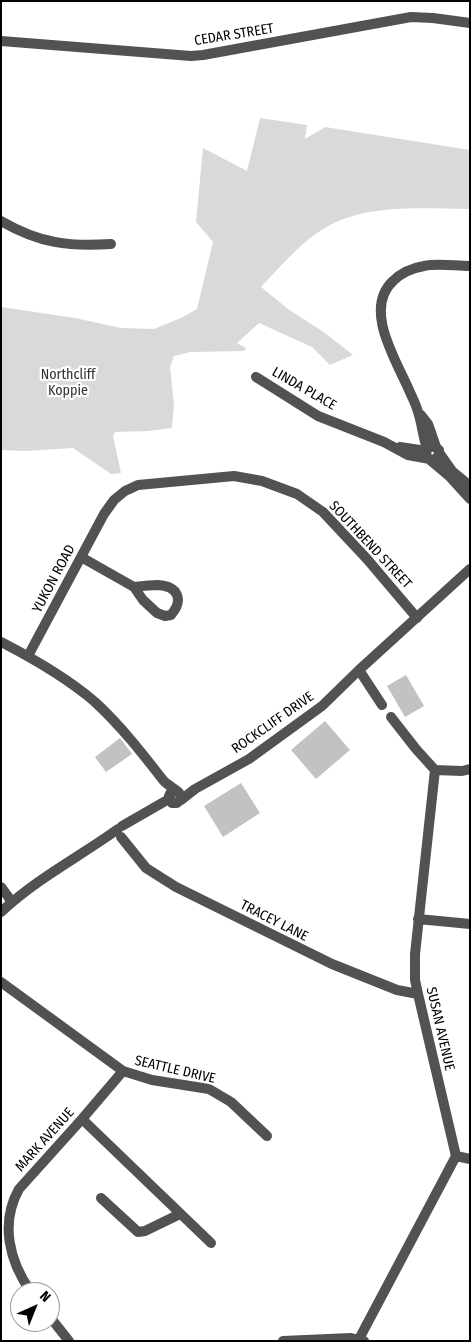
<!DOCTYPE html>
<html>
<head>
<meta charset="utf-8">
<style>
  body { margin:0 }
  #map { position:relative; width:471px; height:1342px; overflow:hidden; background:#fff; font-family:"Fira Sans Condensed",sans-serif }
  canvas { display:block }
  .frame { position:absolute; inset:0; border:2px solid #000; pointer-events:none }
  .north { position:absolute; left:10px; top:1282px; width:50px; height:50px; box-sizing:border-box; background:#fff; border:1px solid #999; border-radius:50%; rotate:44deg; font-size:14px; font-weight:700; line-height:20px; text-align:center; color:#000 }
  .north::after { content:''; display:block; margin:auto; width:18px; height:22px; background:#000; clip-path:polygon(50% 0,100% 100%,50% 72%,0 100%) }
</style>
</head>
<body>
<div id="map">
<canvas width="471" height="1342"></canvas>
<div class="frame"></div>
<div class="north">N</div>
</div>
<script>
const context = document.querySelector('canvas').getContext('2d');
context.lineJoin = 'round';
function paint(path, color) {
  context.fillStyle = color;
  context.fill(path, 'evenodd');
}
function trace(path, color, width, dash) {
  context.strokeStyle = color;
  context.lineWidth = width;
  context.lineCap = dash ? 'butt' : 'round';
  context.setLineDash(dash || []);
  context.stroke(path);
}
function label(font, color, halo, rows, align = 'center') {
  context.font = font + ' "Fira Sans Condensed",sans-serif';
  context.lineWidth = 4.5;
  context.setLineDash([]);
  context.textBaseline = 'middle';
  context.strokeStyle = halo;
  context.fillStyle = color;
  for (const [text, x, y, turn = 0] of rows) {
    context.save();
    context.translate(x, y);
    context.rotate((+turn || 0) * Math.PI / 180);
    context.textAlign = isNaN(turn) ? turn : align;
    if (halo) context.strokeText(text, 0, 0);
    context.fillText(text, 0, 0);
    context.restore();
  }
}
paint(new Path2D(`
  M260,118L307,125L305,139L325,127L470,150V209C417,209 362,202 317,233C298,246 277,270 261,287L288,309L325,333L353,355L330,365L312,347L259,323L237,343L246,348L244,351L190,352L174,356L170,367L174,405L172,428L148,431L115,432L113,436L121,473L111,474L73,448L25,451L1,450V307L75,318L121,328L154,329L183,317L197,309L213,242L196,222L203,148L247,171Z`), '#d9d9d9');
paint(new Path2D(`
  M406,675L424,706L405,717L387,686Z
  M325,721L350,750L316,779L291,750Z
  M120,738L132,754L106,772L95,757Z
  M241,783L260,813L223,837L204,806Z`), '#c2c2c2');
trace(new Path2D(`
  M1,41L191,56L203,55L411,17L433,18L470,23
  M1,221C39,243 69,247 111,244
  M256,377L318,416L384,442L408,455L435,460L438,458L439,450C435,446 432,446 427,449L426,455L427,458
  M421,415L428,424L436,447
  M400,447L426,451
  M427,449C423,437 422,424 418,412C416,404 412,397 409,390C396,360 363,309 393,281C401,273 412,268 424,266C438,263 455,266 470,266
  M440,454L452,471L470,486
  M430,460L449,476L470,499
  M81,557L134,587L143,600L157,613L165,616L171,615C184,600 178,586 158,585C150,585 142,586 134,587
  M1,642C34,659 67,678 95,702C121,726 142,753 163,780C169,787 180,790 182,798L177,803H172L169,796L171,792L176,791
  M28,656L104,514L114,500L125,491L138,485L234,476L262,481L297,494L323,512L367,559L417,618
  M359,670L382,705
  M391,717L416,749L435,770
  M435,770L462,771L470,769
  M181,800L195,789L249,759L322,706L359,670L470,569
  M122,826L169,799
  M121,837L146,868L176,887L332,964L397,990L418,994
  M1,887L12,902
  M1,912C36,879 79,857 118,829
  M418,919L470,924
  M1,982L123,1071L152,1080L209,1089L231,1102L267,1136
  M82,1119L211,1243
  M456,1156L470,1159
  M101,1198L138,1232L145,1231L180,1214
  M31,1292C9,1261 0,1223 19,1189L82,1119L123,1071
  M50,1317L69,1341
  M359,1339L456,1156L418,994L415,980V954L435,770
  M283,1341L351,1338L364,1341`), '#525252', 10);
label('14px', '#000', '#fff', [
  ["CEDAR STREET",234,35,-9],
  ["LINDA PLACE",304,389,30],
  ["SOUTHBEND STREET",370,545,47],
  ["YUKON ROAD",54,579,-62],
  ["ROCKCLIFF DRIVE",273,723,-35],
  ["TRACEY LANE",274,921,27],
  ["SUSAN AVENUE",440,1029,77],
  ["SEATTLE DRIVE",175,1070,13],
  ["MARK AVENUE",45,1140,-48]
]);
label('14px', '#303030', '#fff', [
  ["Northcliff",68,375],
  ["Koppie",68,391]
]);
</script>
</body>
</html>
